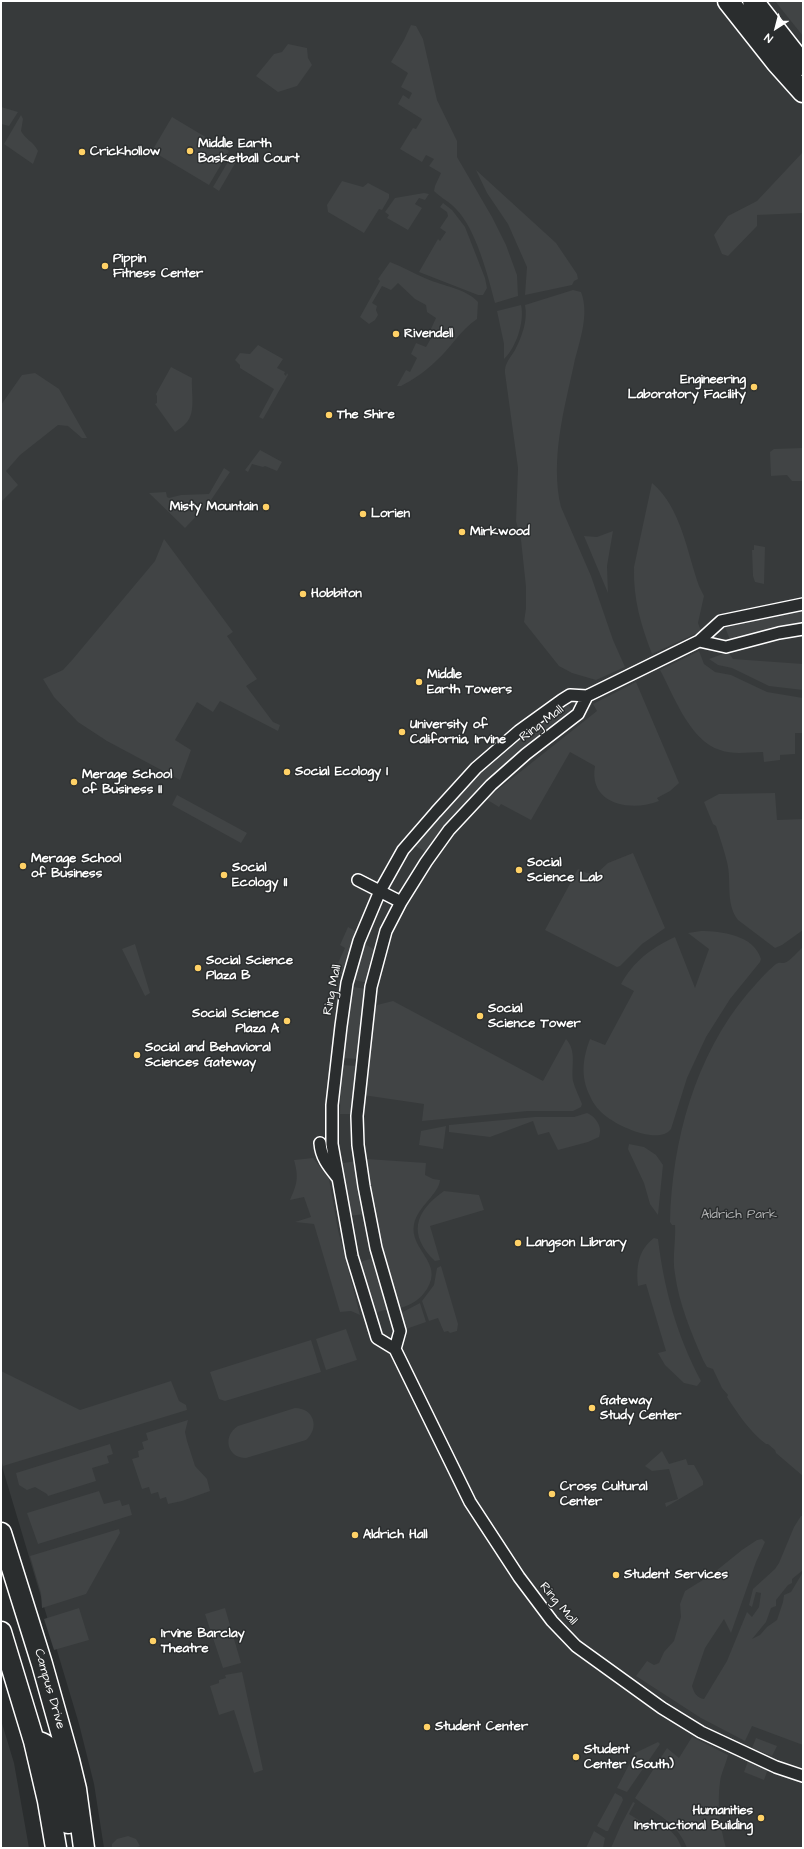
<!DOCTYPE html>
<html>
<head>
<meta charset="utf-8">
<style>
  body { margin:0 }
  #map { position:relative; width:804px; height:1849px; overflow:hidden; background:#2a2d2e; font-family:"Architects Daughter",sans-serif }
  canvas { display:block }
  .frame { position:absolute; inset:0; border:2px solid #fff; pointer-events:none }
  .north { position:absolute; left:756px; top:8px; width:40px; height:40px; -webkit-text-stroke:3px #2a2d2e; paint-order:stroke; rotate:216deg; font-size:11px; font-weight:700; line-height:16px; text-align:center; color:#fff }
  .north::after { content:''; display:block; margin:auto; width:14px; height:18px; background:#fff; clip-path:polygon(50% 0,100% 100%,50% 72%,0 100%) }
</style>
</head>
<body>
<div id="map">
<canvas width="804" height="1849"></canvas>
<div class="frame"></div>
<div class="north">N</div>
</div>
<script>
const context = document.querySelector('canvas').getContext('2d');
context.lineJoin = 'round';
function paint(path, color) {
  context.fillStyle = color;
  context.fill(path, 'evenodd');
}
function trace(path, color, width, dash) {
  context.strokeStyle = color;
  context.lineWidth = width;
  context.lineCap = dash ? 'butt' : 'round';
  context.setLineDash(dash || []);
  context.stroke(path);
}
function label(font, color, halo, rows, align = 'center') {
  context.font = font + ' "Architects Daughter",sans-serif';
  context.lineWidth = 3;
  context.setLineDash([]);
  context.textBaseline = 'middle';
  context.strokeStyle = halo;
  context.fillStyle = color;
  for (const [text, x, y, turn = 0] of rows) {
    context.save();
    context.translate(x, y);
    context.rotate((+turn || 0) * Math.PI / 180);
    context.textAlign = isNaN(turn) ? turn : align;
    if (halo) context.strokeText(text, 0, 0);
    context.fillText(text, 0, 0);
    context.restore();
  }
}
paint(new Path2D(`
  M1,1H803V1848H104L94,1784L79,1724L1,1463Z
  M1,1720L14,1763L29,1848H1Z`), '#373a3b');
paint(new Path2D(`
  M775,1H803V36Z
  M411,25L416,26L423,39L437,100L457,141V157L492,217L506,245L517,275L518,296L495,303C488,276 476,229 456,209C450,202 441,198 434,191L435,186L441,173L429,166L434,159L426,155L422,162L400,149L413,128L416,129L422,119L398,104L403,95L409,99L412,93L401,87L408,73L391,62L404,40Z
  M288,44L307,48L308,58L312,65L297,86L278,92L256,76L274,54L282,52Z
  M1,107L18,112L9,126L1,124Z
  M21,115L23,119L21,131C25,139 34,142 38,151L33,164L4,144Z
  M172,117L229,151L209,185L152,151Z
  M803,152V213L757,215V226L728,256L722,254L714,235L728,216L757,201Z
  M232,155L237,160L219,191L213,187Z
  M476,170L556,243L577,274L578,279L574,281L572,285L525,295L527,267L508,224L487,193Z
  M342,181L363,187L368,183L389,194V198L382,210L379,209L364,233L328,212L327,205Z
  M424,193L429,194L425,200L419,198L415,204L422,208L408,230L387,218L389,215L385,212L395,198Z
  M443,203L452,210L465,227L485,278L487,288L483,295H478L419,272L438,239L440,241L446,232L440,228L448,216L447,212L440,207Z
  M390,262C403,267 415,274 427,279C443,286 467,289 478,302L477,319C460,330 451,348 436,361C426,371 413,380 401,386H397L406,370L410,372L417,358L411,354L416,343L426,347L434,333L430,331L436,318L427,312L426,305L415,299L398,283L391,290L382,286L372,303L377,306L376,310L378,315L375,320L369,324L360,317L380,281L378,279Z
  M573,290L581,292C590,315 579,342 574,364C564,410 550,460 561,507L591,576L613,640L625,667L596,680L572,673L559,666L524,622L526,608V587L521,540L516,521L518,468L505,373C504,364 510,358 515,350C522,336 528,320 525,305Z
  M521,305C525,321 516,348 504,359V344L497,311Z
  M258,345L283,359L277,368L285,372L284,374L286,376L287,373L288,375L263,419L259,417L274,389L240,368V365L235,360L240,353L250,354Z
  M171,367L192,378C191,391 196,412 187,422C184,426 179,429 175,432L155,404L157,403V396L156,394Z
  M35,373L59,389L87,438H82L68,426L58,425L20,455L6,471L18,485L1,502V405L22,375Z
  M803,448V481H792L787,475L771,476L770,452L774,449Z
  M260,450L282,462L277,471L265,466L263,467L252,464L248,472L245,470Z
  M224,468L230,472L209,503L185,528L149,493L166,492L167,497L169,498L181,495L209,494Z
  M652,483C681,507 687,552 699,586L704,596L698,623L701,631L652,654C641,625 633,599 634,567Z
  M613,531L607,566L608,593L584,536L597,537Z
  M164,539L233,632L227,636L257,679L246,686L273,722L280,725L278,731L220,701L213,712L197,702L175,740L191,750L180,780L107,741L78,722L54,697L43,679L63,670L73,659L155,561Z
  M754,545L765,547L764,584L755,582L753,576L752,550H754Z
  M803,609V623L730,640L725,627Z
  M699,651L704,664L715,672L731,675L767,692L803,698V733H795V754L780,755V760L764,762L763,752C749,752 733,755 720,750C690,741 674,696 660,670Z
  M728,652L733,659L803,664V690L769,686L732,668L718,665L709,659Z
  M636,682L679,783L670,791L657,798L659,801C632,812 588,805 595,766L570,752L531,820L501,804L499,807L486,799L597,711L593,704Z
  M567,703L574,713L460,813L426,852L413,845C437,817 461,787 489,762C514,740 540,721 567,703Z
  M775,793L777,820L803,819V930L782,945L775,948L738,920C725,903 732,882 727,862C724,850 720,838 716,826L713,824L704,802L719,794Z
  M177,795L247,833L241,843L172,805Z
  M633,853L665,928L642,944L620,966L617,967L545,930L578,869L587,873L596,874L608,863Z
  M348,927L357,932L345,976L332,970L336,962L338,963L345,948L340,945Z
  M701,931C721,931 754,935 761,959L760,962L730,999L706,1037L687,1078L671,1129C659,1145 620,1127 607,1117C600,1112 593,1104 590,1096C580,1076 583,1058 590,1039L605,1045L634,991L621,984C634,961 651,948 675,937L695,988L709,949L688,933Z
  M363,943L377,951L368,983L354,980Z
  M135,944L150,993L145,996L122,949Z
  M803,947V1476L776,1453L775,1450L768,1444H766C750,1432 738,1414 727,1397L728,1395L722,1388L713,1369L707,1367L703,1360C691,1332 679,1304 675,1274C672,1258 676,1241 675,1225H672L670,1222C672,1141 695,1056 748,993C757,983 766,972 776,964C779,962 781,963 784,963C791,961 798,951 803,947Z
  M353,987L367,989L359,1033L358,1059L342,1058Z
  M393,1001L543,1081L566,1039C577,1051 571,1066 573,1081C575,1089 579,1096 582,1104L581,1107L573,1111H528L422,1121L424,1104L363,1095L373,1006Z
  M341,1065L357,1066L355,1114H340Z
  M587,1113C596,1117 603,1127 599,1137L588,1142L558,1150L549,1132L538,1135L533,1121L490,1137L449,1132V1125L535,1117H574Z
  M446,1126L443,1149L419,1145L421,1131Z
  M629,1144L644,1147L656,1155L663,1165L658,1215L650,1204L644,1183L628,1149Z
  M313,1158L329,1179L338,1230L360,1315L351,1311L340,1312L314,1224L295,1222L311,1217L304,1197L290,1200C297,1184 299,1178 294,1160Z
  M367,1159L426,1163L425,1175L433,1179L440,1180C439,1194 418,1206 414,1224C409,1250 444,1262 427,1289C420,1300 411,1305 400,1308L378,1234Z
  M357,1161L364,1214L349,1216L343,1163Z
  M444,1191L479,1195L484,1210L430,1226L440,1260L435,1261C408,1235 414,1212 444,1191Z
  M654,1238L658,1239C664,1289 677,1336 701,1381L697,1386L684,1383L665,1365L658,1353L666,1351L646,1284L638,1286C636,1267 638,1250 654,1238Z
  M374,1258L389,1309L374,1313L359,1262Z
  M441,1266L458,1324L457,1331L450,1333L448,1331L444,1332L438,1318L429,1321L422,1301L434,1285L437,1268Z
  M420,1303L426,1322L406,1329L401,1313Z
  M346,1329L357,1360L326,1370L316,1339Z
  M311,1340L321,1372L225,1401L219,1399L210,1372Z
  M1,1371L80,1410L171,1381L179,1401L186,1405L187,1410L3,1466L1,1460Z
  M295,1408C314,1408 320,1428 306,1440L246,1458C227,1458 222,1436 238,1426Z
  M188,1420L185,1432L187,1441L195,1466L207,1479L210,1491L182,1501L168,1504L166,1497L160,1499L158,1492L151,1494L149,1487L142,1489L132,1459L139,1457L138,1451L144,1449L142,1442L148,1440L146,1433Z
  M110,1444L113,1454L107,1456L109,1463L92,1468L96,1481L48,1496L47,1494L35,1487L27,1490L19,1485L16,1473Z
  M662,1451L669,1464L686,1459L688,1465H694L703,1481V1485L666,1507L665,1503L678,1499L669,1469L652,1471L645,1466Z
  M99,1491L104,1504L120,1500L122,1506L129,1504L132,1515L38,1544L27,1513Z
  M801,1516H803V1570L792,1579V1583L788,1585L776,1600V1606L771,1608L766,1622L752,1639L760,1635L767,1627L777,1620L783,1602L784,1595L791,1592L803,1572V1745L752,1726L745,1741L701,1718L636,1676L647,1661L654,1665L659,1663L664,1652L674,1641L681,1617L680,1604L685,1591L711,1575L742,1550L757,1540L762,1539L765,1542L756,1562L731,1633L724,1619L705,1648L692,1686C694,1693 697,1698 704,1699L727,1661L747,1612L752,1617L759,1607L761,1593L756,1592L752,1607L749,1605L753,1589L775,1569L779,1563L794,1527Z
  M119,1529L120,1533L86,1594L42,1608L41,1593L30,1556Z
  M79,1608L89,1640L54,1650L44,1619Z
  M225,1608L241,1663L223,1668L205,1614Z
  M242,1672L263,1770L254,1773L234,1710L219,1715L210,1686L219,1683V1680L226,1678L225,1675Z
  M692,1737L728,1755C726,1764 721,1773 720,1782C717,1804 720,1827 726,1848H687C676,1820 656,1815 635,1798L667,1748L679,1758Z
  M756,1738L777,1746L772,1756L752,1748Z
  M658,1742L660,1744L627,1792L617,1788L635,1753Z
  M748,1761L768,1769L764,1780L744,1772Z
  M615,1793L622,1797L623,1800L608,1831H606L597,1826Z
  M633,1802L635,1803L629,1814L656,1831L662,1821L677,1838L682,1848H611L621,1825Z
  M594,1831L605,1838L603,1848H586Z
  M128,1836L136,1839L140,1846L135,1848H112V1844L117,1839Z`), '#414445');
const pedestrian = new Path2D(`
  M699,641L726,647L779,633L803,629
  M587,696L570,695L562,700L519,731L476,768L436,812L403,850L380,891L359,941L347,983L341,1026L332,1105V1144L352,1256L377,1338L395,1349L470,1502L519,1577L552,1621L576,1646L662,1708L701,1732L776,1767L803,1776
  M587,696L699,641L721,621L803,604
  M358,880L401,902
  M320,1143C321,1157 328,1166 337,1177
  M395,1349L400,1331L376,1248L364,1186L358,1145L357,1116L371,987L386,931L401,902L426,862L449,830L491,785L526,754L578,714L587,696`);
const secondary = new Path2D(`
  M728,1L777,63L803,92
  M753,1L803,65
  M1,1533L42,1664L69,1760L76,1789L84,1848
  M1,1632L34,1741L48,1801L56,1848
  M34,1741C39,1742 45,1743 48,1748C60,1762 65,1804 68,1823`);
trace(pedestrian, '#fff', 14);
trace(secondary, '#fff', 23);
trace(pedestrian, '#2a2d2e', 11);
trace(secondary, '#2a2d2e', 20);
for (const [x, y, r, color] of [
  [190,151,4,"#ffd166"],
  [82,152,4,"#ffd166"],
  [105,266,4,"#ffd166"],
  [396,334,4,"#ffd166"],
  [754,387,4,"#ffd166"],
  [329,415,4,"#ffd166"],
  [266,507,4,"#ffd166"],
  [363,514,4,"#ffd166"],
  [462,532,4,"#ffd166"],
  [303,594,4,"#ffd166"],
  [419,682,4,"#ffd166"],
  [402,732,4,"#ffd166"],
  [287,772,4,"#ffd166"],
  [74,782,4,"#ffd166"],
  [23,866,4,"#ffd166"],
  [519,870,4,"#ffd166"],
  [224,875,4,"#ffd166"],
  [198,968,4,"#ffd166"],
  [480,1016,4,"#ffd166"],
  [287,1021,4,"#ffd166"],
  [137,1055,4,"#ffd166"],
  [518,1243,4,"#ffd166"],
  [592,1408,4,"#ffd166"],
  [552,1494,4,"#ffd166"],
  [355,1535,4,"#ffd166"],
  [616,1575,4,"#ffd166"],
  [153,1641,4,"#ffd166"],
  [427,1727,4,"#ffd166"],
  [576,1757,4,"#ffd166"],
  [761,1818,4,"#ffd166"]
]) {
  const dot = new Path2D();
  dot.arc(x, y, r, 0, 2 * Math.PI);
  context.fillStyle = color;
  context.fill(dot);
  trace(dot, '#2a2d2e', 1.5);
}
label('bold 13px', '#fff', '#2a2d2e', [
  ["Middle Earth",198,144],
  ["Basketball Court",198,159],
  ["Crickhollow",90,152],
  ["Pippin",113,259],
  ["Fitness Center",113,274],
  ["Rivendell",404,334],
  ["Engineering",746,380,"right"],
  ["Laboratory Facility",746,395,"right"],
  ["The Shire",337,415],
  ["Misty Mountain",258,507,"right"],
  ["Lorien",371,514],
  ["Mirkwood",470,532],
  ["Hobbiton",311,594],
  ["Middle",427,675],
  ["Earth Towers",427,690],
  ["University of",410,725],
  ["California, Irvine",410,740],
  ["Social Ecology I",295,772],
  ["Merage School",82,775],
  ["of Business II",82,790],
  ["Merage School",31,859],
  ["of Business",31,874],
  ["Social",527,863],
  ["Science Lab",527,878],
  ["Social",232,868],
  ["Ecology II",232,883],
  ["Social Science",206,961],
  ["Plaza B",206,976],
  ["Social",488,1009],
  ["Science Tower",488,1024],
  ["Social Science",279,1014,"right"],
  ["Plaza A",279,1029,"right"],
  ["Social and Behavioral",145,1048],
  ["Sciences Gateway",145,1063],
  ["Langson Library",526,1243],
  ["Gateway",600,1401],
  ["Study Center",600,1416],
  ["Cross Cultural",560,1487],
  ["Center",560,1502],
  ["Aldrich Hall",363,1535],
  ["Student Services",624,1575],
  ["Irvine Barclay",161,1634],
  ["Theatre",161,1649],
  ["Student Center",435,1727],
  ["Student",584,1750],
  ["Center (South)",584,1765],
  ["Humanities",753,1811,"right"],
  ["Instructional Building",753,1826,"right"]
], 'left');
label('13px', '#fff', '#2a2d2e', [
  ["Ring Mall",542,724,-37],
  ["Ring Mall",333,990,-79],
  ["Ring Mall",558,1604,50],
  ["Campus Drive",49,1689,74]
]);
label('13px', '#b3b4b5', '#2a2d2e', [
  ["Aldrich Park",739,1215]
]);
</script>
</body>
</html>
